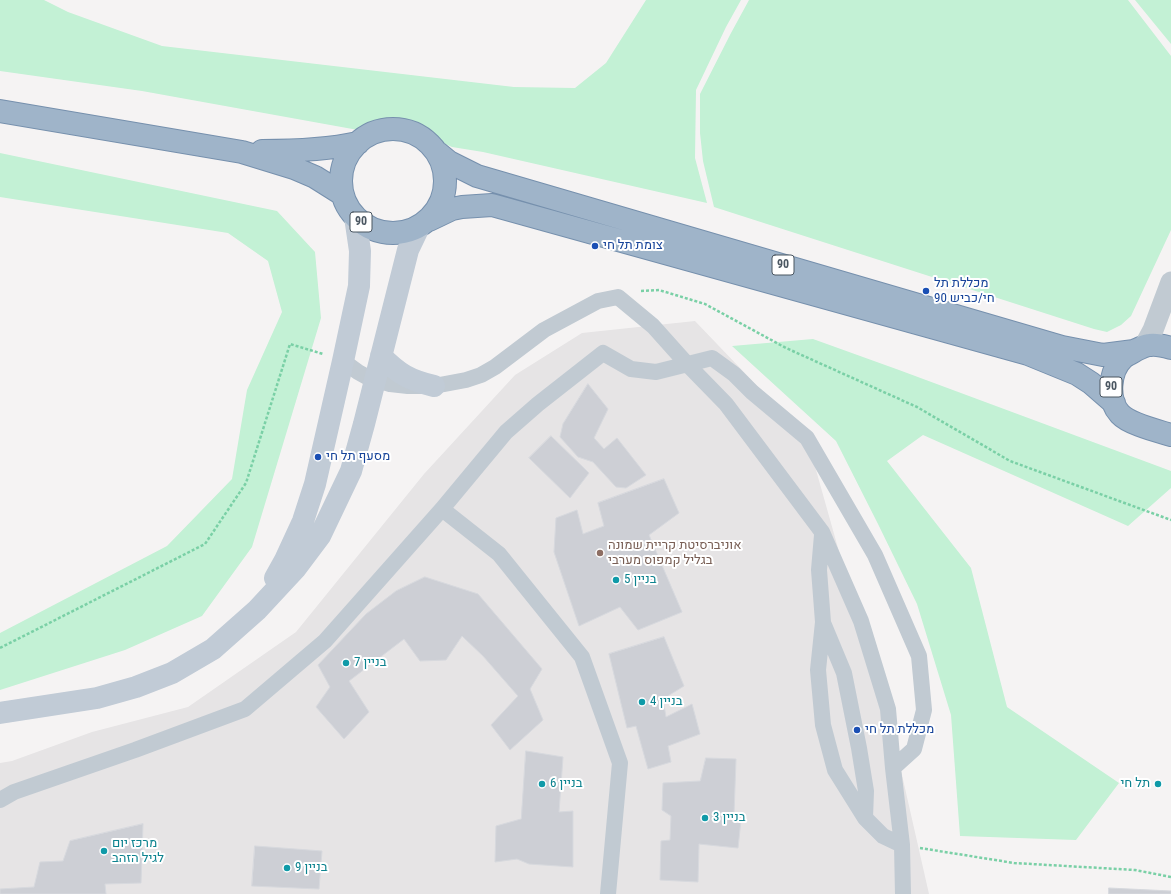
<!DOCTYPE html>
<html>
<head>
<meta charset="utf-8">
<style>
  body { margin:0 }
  canvas { display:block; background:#f5f3f3 }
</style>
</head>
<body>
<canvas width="1171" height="894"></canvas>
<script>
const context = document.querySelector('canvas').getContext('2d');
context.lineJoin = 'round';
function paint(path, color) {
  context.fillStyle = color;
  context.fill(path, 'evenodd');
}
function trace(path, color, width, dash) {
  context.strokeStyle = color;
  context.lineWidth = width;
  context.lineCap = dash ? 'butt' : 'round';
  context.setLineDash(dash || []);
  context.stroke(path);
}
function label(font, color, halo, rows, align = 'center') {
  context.font = font + ' "Roboto Condensed",Heebo,sans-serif';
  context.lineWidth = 4;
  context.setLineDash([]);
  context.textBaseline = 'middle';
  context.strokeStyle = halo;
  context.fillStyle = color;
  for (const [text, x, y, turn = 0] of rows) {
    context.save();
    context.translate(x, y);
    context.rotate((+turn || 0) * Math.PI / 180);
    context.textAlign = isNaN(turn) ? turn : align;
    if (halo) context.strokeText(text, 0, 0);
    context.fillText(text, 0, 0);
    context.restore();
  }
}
paint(new Path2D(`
  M695,321L807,438L902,775L929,894H0V763L12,761L92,732L188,707L296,632L424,474L515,375L582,333Z`), '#e6e4e5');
paint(new Path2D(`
  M0,0H44L68,12L162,46L514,87L575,88L606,63L646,0H741L726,27L696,90L695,158L707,203L483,152L452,147L441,142L430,134L409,125H386L366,129L358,130L142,91L0,71Z
  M749,0H1128L1171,56V230L1131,316L1121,325L1107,332L1094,329L714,207L703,161L700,133V94L731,33Z
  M1135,0H1171V44Z
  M0,153L277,211L315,252L321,318L252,547L202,616L125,650L0,690V633L167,546L232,479L247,390L282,312L268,261L228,233L0,197Z
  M813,339L899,370L1171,471V488L1128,526L923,435L887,461L971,568L1007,707L1119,783L1076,840L960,836L951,715L917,604L878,524L836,441L732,346Z`), '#c3f1d5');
const building = new Path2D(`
  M588,384L608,409L594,438L604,449L617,438L646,475L626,488L616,487L593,462L578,457L560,437L563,424Z
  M551,436L589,473L570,498L529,458Z
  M664,479L679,513L649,535L682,612L638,630L620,607L579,626L554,552L556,518L577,510L583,534L604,526L598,503Z
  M425,577L478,594L542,669L530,689L543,720L510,750L491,725L518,696L483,656L462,636L446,660L420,661L404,639L349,681L369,712L344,739L316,707L330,687L318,665L366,614L396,591Z
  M664,637L684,686L663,699L666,717L692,704L700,734L668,746L671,762L648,769L636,726L627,728L609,654Z
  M526,751L563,757L559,812L573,811V867L529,864L517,859L495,862L496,826L521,819Z
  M706,758L736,759L734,814L741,820L738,848L699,844L698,882L660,880L661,841L670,840L671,816L662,810L663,783L700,781Z
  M143,824L141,883L105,884L106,894H0V889L34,887L40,862L63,861L70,841Z
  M255,846L322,851L319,889L252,886Z
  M1109,888L1171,891V894H1109Z`);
paint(building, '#cdcfd5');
trace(building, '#d7d9de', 1);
const trunk = new Path2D(`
  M0,111L242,152L294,168L315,177L342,194
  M341 181a52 52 0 1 1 104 0a52 52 0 1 1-104 0Z
  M262,151C294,151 326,150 358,143
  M438,153L449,162L477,176L1062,347L1103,355L1134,351
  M429,220L452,209L462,207L492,205L1028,354L1077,374L1091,383L1114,403
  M1171,348C1164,346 1157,344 1150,345C1145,345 1141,348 1136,350C1132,353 1126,355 1123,358C1109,371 1107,400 1120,414C1129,424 1158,431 1171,435`);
trace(trunk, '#7690ad', 24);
trace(new Path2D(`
  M641,291L659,290L705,304L786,348L917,407L1010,461L1171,520
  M0,648L205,544L246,483L290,344L323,354
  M920,848L1014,863L1135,870L1171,877`), '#7ad0a6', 2.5, [3, 2]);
trace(new Path2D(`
  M343,361L358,372L367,377L390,384L408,386H434L466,380L481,375L495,367L544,330L598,301L618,297L653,326L687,364L726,404L822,532L861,621L888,709L893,768L902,845L903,894
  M442,509L499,554L582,657L620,763L608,894
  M822,535L819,570L823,622L818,670L823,725L835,770L865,818L883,836L902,845
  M824,625L844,673L859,748L866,791L865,818
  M0,800L14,792L135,750L245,709L325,641L442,509L506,432L538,404L603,353L631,369L656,372L712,358L734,374L752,392L807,438L875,555L919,656L924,710L914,749L893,768`), '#c1cad2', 16);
trace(new Path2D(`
  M1145,345L1153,330L1171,282`), '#c1cad2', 21);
trace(new Path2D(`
  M381,356C399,374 409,380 434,386
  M275,578L285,560L303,521L315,484L343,361L359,286L360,251L355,217
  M0,713L97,698L136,687L172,673L213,649L257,610L296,568L320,536L351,471L364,424L408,250L419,227`), '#c1cbd6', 22);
trace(trunk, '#9fb4c9', 22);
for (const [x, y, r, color] of [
  [595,246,4,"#1a4fb4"],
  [926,291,4,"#1a4fb4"],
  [318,457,4,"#1a4fb4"],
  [600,553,4,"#8d6e63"],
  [616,580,4,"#0f9aa8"],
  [346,663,4,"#0f9aa8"],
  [642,702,4,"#0f9aa8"],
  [857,730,4,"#1a4fb4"],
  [542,784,4,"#0f9aa8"],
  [1158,784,4,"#0f9aa8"],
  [705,818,4,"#0f9aa8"],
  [104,851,4,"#0f9aa8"],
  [287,868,4,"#0f9aa8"]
]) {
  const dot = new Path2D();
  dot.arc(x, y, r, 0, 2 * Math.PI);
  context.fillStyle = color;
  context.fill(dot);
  trace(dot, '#fff', 1.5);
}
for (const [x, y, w] of [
  [361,222,22],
  [783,265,22],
  [1111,387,22]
]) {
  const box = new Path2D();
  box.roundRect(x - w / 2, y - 10, w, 20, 3);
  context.fillStyle = '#fff';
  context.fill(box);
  trace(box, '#4a5661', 1);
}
label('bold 12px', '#4a5661', null, [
  ["90",361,222],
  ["90",783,265],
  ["90",1111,387]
]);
label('13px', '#164399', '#fff', [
  ["צומת תל חי",603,246],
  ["מכללת תל",934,284],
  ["חי/כביש 90",934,299],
  ["מסעף תל חי",326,457],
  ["מכללת תל חי",865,730]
], 'left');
label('13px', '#785e54', '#fff', [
  ["אוניברסיטת קריית שמונה",608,546],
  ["בגליל קמפוס מערבי",608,561]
], 'left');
label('13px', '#0d838f', '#fff', [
  ["בניין 5",624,580],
  ["בניין 7",354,663],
  ["בניין 4",650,702],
  ["בניין 6",550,784],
  ["תל חי",1150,784,"right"],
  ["בניין 3",713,818],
  ["מרכז יום",112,844],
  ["לגיל הזהב",112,859],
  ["בניין 9",295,868]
], 'left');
</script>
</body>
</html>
